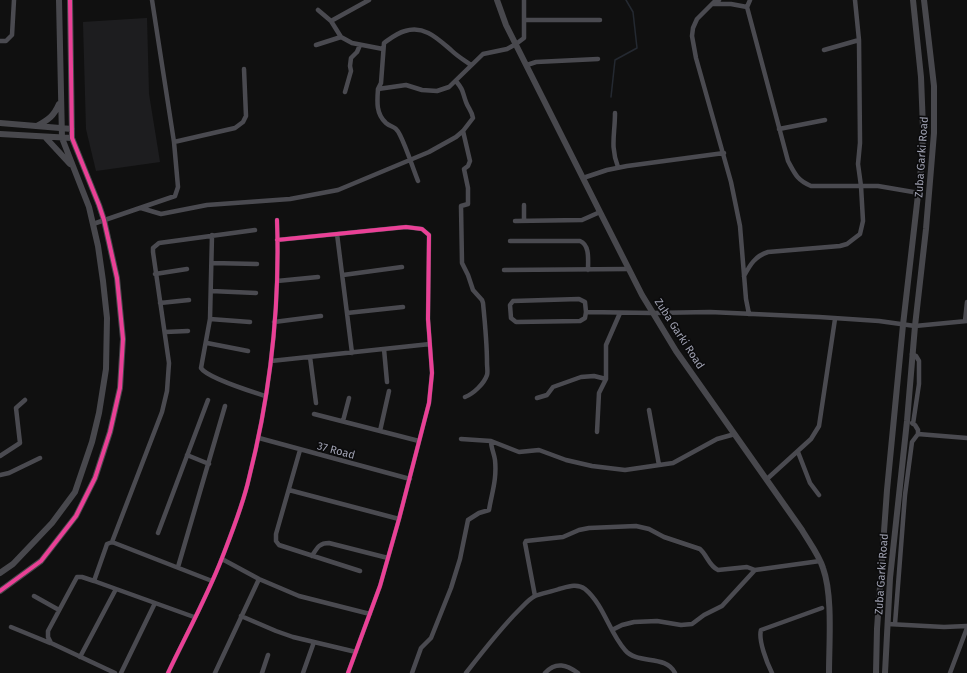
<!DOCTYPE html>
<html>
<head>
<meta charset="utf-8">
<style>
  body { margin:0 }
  canvas { display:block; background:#101010 }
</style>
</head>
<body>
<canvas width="967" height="673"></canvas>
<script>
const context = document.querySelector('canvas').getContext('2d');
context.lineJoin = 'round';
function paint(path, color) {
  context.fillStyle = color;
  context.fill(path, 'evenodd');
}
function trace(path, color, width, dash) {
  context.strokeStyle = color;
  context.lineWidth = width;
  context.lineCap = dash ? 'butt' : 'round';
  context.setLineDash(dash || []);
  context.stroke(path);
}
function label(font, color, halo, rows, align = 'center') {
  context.font = font + ' "Fira Sans",sans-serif';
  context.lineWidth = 3.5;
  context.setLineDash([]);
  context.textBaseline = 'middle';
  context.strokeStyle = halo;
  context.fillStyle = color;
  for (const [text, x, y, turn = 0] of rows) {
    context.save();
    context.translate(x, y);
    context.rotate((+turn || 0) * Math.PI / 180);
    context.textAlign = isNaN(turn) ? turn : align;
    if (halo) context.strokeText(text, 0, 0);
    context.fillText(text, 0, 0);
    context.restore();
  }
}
paint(new Path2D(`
  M147,18L149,94L160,162L96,171L86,129L83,22Z`), '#1d1d1f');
trace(new Path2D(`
  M611,97L615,60L637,48L633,12L626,0`), '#242931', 1.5);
trace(new Path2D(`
  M152,0L174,142
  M369,0L331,21L341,37L352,43L383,49
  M719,0L714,2L697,19L693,28L692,36L696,58L731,182L740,226L746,299L749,314
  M750,0L747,7L788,161C795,174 797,180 811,186H878L919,193
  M713,4H731L747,7
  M318,10L331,21
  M524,20H600
  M0,41H6L12,35L14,0
  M316,45L341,37
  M824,50L859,40L855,0
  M471,65C464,60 457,56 451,50C438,39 425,25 405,31C397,33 391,38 384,43L381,83L378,89L406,85L422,90L437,91L449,87L483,54L507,49L516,44L524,38V0
  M527,65L536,62L598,59
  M378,89C377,102 376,114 386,123C392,128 395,125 400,135C407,149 412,166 418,181
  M345,92L351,71L350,66L351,58L357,52L360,45
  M615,113C615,134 610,146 618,167
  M779,129L825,120
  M463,131L470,161L468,166L464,169L468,188V204L461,206L462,263L468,275L473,290L482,300L483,303C485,323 487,343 487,363C487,367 488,372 487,375C484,384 473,394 465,397
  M583,178L607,170L627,166L724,153
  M524,205V220
  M141,208L161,214L207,205L290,199L338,190L429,152L456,137L463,131L473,118C472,111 468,108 466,102C462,91 464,91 456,81
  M515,221L582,220L600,212
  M93,224L175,196L178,187L174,142L235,128L243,122L246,116L244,69
  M337,234L352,353
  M212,235L210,319L201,368C207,378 253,392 265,396
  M277,240L406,227L422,229L429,235L428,319L432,373L429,403L399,519L380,586L348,673
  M510,241H580C590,245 588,260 588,270
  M212,263L257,264
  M504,270L629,269
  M155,274L187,269
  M343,275L402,267
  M744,276C750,265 755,256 768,252L840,246L847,244L860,234L863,221L861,186L858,164L860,143L859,40
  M277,281L318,277
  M211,291L256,293
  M579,299L585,302L586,312L585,318L580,321L516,322L511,318L510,305L513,301Z
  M160,303L189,300
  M586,312L653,313L710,312L819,317L879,321L915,326L967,321
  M347,313L403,307
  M210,319L250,322
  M965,321L967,302
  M274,322L321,316
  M165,332L188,331
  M207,343L248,351
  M384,349L387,382
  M912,354L916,356L919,361V384L913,424
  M310,357L316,403
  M271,361L430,344
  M537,398L547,395L553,387L581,377L594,376L606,379
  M649,410L659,465
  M314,414L419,441
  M343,421L349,398
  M912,423L915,425L918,430V434L967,438
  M380,431L389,391
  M597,432L599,393L606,379V345L620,313
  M259,438L410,479
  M461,439L491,441
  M300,450L276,534V541L279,545L360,571
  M798,452L810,483L819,495
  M187,455L209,464
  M0,456L20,443L16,408L25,400
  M0,475L9,473L40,458
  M767,479L811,439L819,426L835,319
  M289,490L399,519
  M158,533L208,400
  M112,542L212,581
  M312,556C317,548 319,543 329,543L388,558
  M222,559L259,579L299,596L370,614
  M178,567L225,406
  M94,581L106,547L107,544L112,542L162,412L167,391L169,363L153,252V248L159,243L255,230
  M34,596L59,610
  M535,596L525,543L526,541L563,537L579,530L589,528L636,526L649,529L664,537L700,549C707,555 709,566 718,570L747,567L755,570
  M241,616L276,631L293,637L356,652
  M888,624L944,627L967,626
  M895,624L905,495L912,442L918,434
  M11,627L50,643
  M612,630L622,625L634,622L657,621L681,625L692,624L704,615L722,606L755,570L820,561
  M80,657L116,589
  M115,673L51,643L48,637V631L77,577H82L94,581L194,617
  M121,673L155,603
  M168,673C186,635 207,597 222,558C232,532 243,505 249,478C270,395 280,306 277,220
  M215,673L259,579
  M262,673L268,655
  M303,673L314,642
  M412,673L421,648L431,638L451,588L460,559L468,520L479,513L489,510C492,492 497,479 495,460C494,453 491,448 491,441L519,452L539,450L566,460L592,466L625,470L673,463L717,439L735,434
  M466,673C483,651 500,629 519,610C524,605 529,599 535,596C542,593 551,592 559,589C567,587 577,583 585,589C604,605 609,632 625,650C637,665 666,654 675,673
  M545,673C556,661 567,665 578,673
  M772,673C767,663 758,640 761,630L822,608
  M950,673L967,628`), '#4a4a50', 4.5);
trace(new Path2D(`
  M497,0L506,25L600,212L642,295L653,313L676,351L802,530C809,542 819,555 823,568C833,596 829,643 829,673
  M0,123L72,129
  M37,126C48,120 54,116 59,104
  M0,134L72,138
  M46,138L70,164
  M0,573L13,564L52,523L75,492L92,442L99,413L106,369L107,318L103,281L98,246L89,207L62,138L59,0
  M0,591L41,561L76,516L95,478L110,432L120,388L123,339L117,278L104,220L99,205L72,138L70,0
  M876,673L877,629L887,490L903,325L922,160L923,128L921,77L913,0
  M885,673L890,578L907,421L915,326L926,229L934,133V86L924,0`), '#48484d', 6);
trace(new Path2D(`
  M277,240L406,227L422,229L429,235L428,319L432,373L429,403L399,519L380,586L348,673
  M0,591L41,561L76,516L95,478L110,432L120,388L123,339L117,278L104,220L99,205L72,138L70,0
  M168,673C186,635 207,597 222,558C232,532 243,505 249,478C270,395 280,306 277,220`), '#ea4096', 4);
label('11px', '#a0a2b2', '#0b0b0c', [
  ["Zuba Garki Road",922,157,-86],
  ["Zuba Garki Road",679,334,57],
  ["37 Road",336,451,15],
  ["Zuba Garki Road",882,574,-86]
]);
</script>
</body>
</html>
